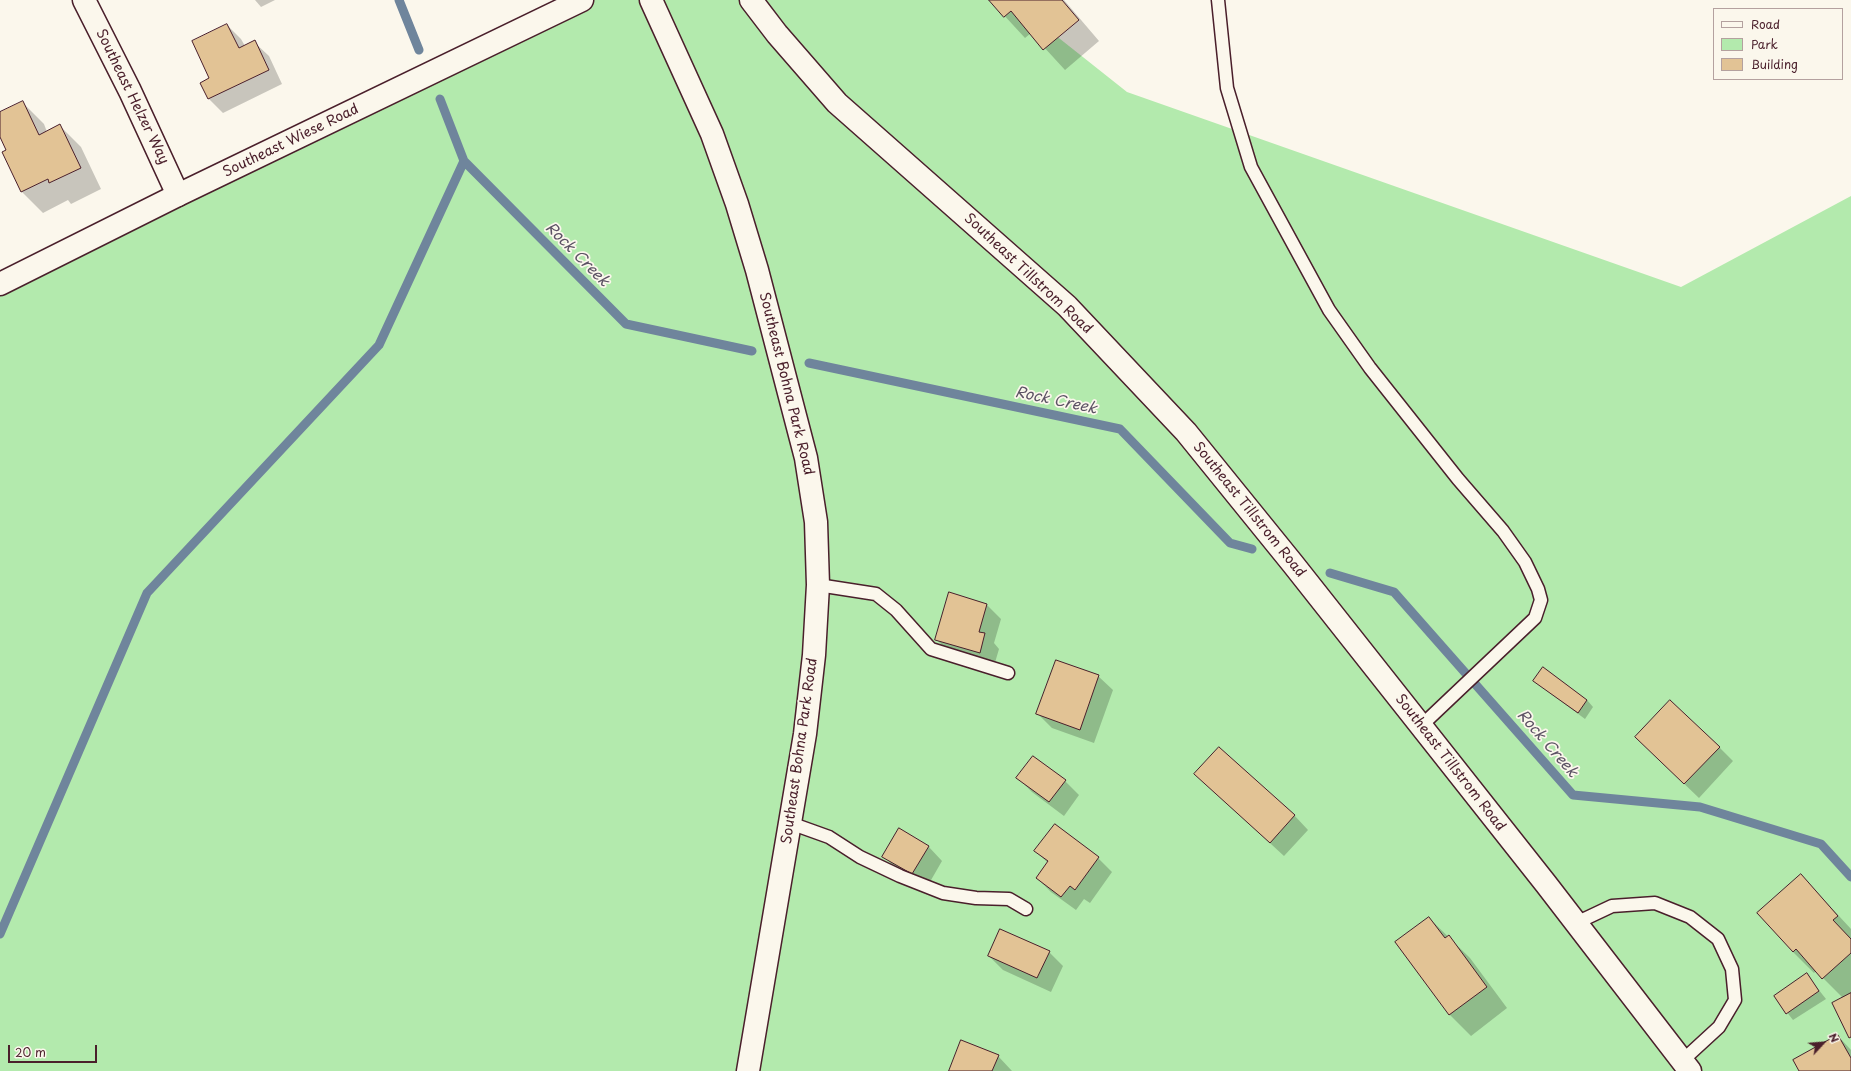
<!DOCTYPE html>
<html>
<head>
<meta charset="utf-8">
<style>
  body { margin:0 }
  #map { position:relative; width:1851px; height:1071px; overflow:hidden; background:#fbf7ec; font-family:"Playpen Sans",sans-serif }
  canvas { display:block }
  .legend { position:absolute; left:1713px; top:8px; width:130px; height:72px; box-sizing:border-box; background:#fbf7ec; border:1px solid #b4a19f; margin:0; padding:5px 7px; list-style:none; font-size:12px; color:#4a1f2b }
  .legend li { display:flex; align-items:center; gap:8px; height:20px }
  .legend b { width:20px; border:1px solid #b4a19f }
  .north { position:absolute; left:1803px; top:1023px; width:40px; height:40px; -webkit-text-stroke:3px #fbf7ec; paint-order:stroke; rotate:64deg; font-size:11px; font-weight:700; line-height:16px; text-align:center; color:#4a1f2b }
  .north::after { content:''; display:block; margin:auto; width:14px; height:18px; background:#4a1f2b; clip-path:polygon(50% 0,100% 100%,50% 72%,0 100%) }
  .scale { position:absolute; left:8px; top:1045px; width:89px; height:18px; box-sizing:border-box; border:2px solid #4a1f2b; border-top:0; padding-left:5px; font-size:12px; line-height:14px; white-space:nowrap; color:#4a1f2b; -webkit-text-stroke:3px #fbf7ec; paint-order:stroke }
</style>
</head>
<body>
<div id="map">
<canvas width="1851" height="1071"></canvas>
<ul class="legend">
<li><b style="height:5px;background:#fbf7ec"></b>Road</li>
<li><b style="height:11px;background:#b3eaad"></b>Park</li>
<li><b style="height:11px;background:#e2c395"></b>Building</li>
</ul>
<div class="north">N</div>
<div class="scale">20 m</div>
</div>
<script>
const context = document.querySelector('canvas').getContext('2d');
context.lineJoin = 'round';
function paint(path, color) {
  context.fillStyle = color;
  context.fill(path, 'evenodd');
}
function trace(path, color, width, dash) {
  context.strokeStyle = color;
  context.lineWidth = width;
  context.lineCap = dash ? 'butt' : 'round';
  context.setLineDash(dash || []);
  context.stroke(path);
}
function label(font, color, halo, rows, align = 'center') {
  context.font = font + ' "Playpen Sans",sans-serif';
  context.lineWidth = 3.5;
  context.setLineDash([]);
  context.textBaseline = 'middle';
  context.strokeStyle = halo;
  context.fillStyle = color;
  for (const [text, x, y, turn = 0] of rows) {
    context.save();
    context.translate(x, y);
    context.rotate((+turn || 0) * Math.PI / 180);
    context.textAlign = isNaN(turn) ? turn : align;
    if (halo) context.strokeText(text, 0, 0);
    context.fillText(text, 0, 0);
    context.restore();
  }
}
paint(new Path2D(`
  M583,0H1011L1127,92L1681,287L1851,196V1071H0V286Z`), '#b3eaad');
paint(new Path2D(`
  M255,0H275L261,7Z
  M990,0H1064L1099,41L1065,70L1031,33L1025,38Z
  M227,25L241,39L245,46L254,42L269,56L282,84L223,113L209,99L201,83L211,78Z
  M23,103L44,124L47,132L60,126L81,147L101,189L71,204L68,200L43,213L22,192L8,151L0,134V113Z
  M950,594L987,605L1001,619L994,643L999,649L994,666L951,654L936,639Z
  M1098,676L1113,690L1094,743L1052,728L1038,714Z
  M1534,681L1587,700L1593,707L1585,719Z
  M1719,747L1733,761L1699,798L1650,751Z
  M1195,774L1294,815L1308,830L1284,856Z
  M1018,778L1065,781L1079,795L1064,816L1032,792Z
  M1055,825L1098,858L1112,872L1090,903L1084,899L1076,910L1051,892L1037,878L1048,863L1036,851Z
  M928,846L942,861L927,887L898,871L884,856Z
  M1801,875L1851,929V992L1848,995L1851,994V1038L1843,998L1816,971L1814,973L1793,952Z
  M1429,918L1470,958L1507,1008L1471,1036L1450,1015L1396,943Z
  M1049,952L1063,966L1051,992L1003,970L989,956Z
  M1807,975L1826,999L1793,1020L1775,997Z
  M1838,1036L1851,1050V1071H1800Z
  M998,1056L1012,1071H950Z`), '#0003');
trace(new Path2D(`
  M399,0L419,50
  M440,99L464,161L626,324L752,351
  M809,363L1120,429L1230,543L1252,549
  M1330,573L1394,592L1573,795L1700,807L1821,844L1851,877
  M0,934L147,593L379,345L464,161`), '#6f859c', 9);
const building = new Path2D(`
  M989,0H1062L1079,20L1043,50L1011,11L1004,17Z
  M227,24L239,48L255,40L269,70L208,99L200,83L209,78L192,41Z
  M23,101L39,135L60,124L81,168L49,183L48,179L21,192L2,152L6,150L0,137V112Z
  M949,592L987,604L979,632L985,633L980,653L935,640Z
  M1056,660L1099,675L1080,730L1036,714Z
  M1543,667L1587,700L1578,713L1533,681Z
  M1670,700L1720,747L1684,784L1635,737Z
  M1219,747L1295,815L1270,843L1194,774Z
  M1033,756L1066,780L1049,802L1016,778Z
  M1055,824L1099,857L1075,890L1070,886L1061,897L1036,878L1048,861L1034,851Z
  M899,828L929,846L912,874L882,857Z
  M1801,874L1838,916L1833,920L1851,939V953L1822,979L1796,949L1793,952L1757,913Z
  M1429,917L1445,938L1449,935L1487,987L1449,1015L1395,942Z
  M1000,929L1050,951L1037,978L988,956Z
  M1807,973L1819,991L1786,1014L1774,996Z
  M1851,993V1037L1849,1038L1832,1003Z
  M1838,1035L1851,1058V1071H1799L1793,1060Z
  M961,1040L999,1055L992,1071H949Z`);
paint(building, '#e2c395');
trace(building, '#4a1f2b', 1);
const service = new Path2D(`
  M1218,0L1227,88L1251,167L1329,310L1370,368L1458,479L1503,531L1525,562L1538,589L1541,600L1535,618L1421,726
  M818,585L876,594L896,610L931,649L1008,673
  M790,823L829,837L860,857L900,876L943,893L976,898L1009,899L1026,909
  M1576,923L1612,906L1655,903L1690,917L1718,939L1732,969L1735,1000L1719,1027L1682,1061`);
const minor = new Path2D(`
  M84,0L130,91L178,195`);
const tertiary = new Path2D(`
  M651,0L712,134L737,204L757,270L806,458L816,522L818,585L814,655L805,734L748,1071
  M0,284L178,195L582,0`);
const secondary = new Path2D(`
  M751,0L777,34L837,103L1067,306L1186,432L1293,564L1546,884L1690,1071`);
trace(service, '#4a1f2b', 15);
trace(minor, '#4a1f2b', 25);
trace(tertiary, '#4a1f2b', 25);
trace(secondary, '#4a1f2b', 25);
trace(service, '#fbf7ec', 12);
trace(minor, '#fbf7ec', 22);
trace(tertiary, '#fbf7ec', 22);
trace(secondary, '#fbf7ec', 22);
label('14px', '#4a1f2b', '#fbf7ec', [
  ["Southeast Helzer Way",132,97,64],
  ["Southeast Wiese Road",291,141,-26],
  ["Southeast Tillstrom Road",1028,274,43],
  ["Southeast Bohna Park Road",786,384,76],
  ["Southeast Tillstrom Road",1249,510,51],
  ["Southeast Bohna Park Road",800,751,-82],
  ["Southeast Tillstrom Road",1450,763,52]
]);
label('italic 15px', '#5c5264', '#fbf7ec', [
  ["Rock Creek",577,255,45],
  ["Rock Creek",1056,401,12],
  ["Rock Creek",1547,744,49]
]);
</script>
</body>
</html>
